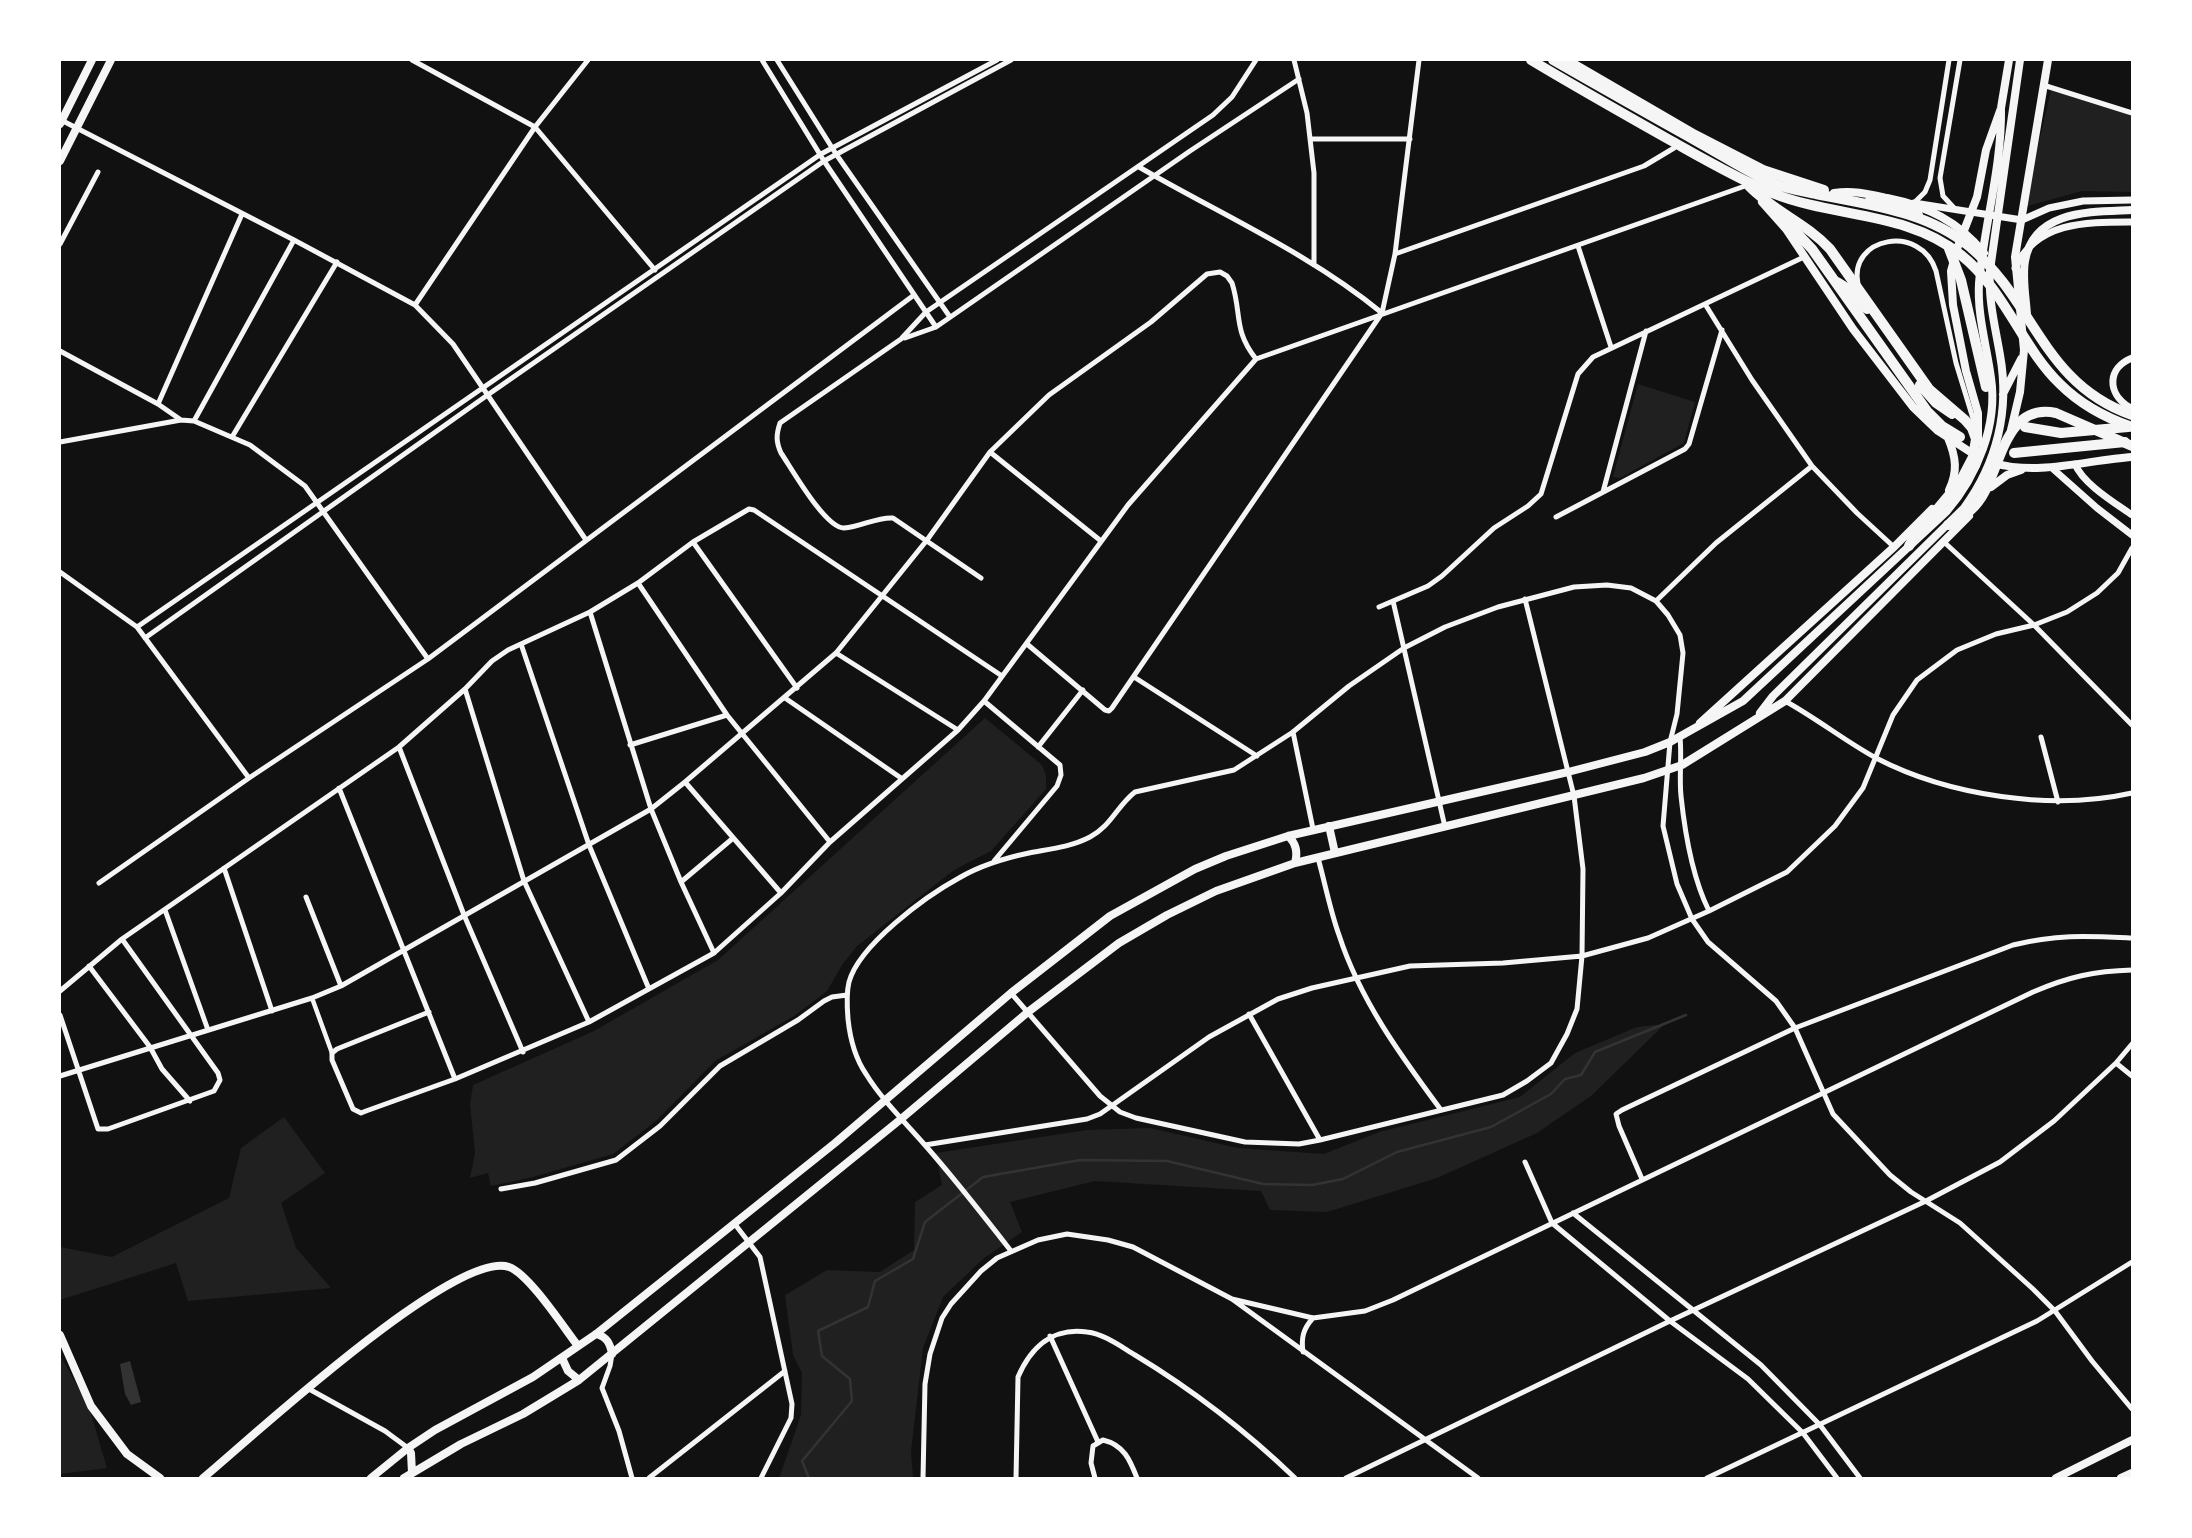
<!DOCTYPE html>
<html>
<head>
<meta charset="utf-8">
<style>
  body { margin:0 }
  #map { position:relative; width:2192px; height:1538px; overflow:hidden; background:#111; font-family:Georgia,serif }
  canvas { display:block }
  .frame { position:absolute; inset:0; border:61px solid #fff; pointer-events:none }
</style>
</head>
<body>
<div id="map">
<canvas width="2192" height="1538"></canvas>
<div class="frame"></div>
</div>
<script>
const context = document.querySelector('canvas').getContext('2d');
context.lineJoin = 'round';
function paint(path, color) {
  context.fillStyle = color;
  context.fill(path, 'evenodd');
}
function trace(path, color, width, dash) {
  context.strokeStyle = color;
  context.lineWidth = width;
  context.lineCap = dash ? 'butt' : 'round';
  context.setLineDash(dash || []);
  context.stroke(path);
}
paint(new Path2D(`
  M2051,90L2132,114V192L2082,191L2024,207Z
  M1638,384L1695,402L1684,443L1620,478L1613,477Z
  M985,718L1042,765L1046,776V789L991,851L954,870L857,946L842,965L827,991L794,1016L715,1061L656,1121L613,1154L533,1177L491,1186L488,1173L470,1178L475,1153L470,1104L473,1085L594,1031L718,960Z
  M1665,1024L1591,1096L1537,1133L1437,1178L1327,1212L1270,1210L1261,1191L1095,1181L1010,1202L1022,1232L984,1258L943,1297L923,1348L911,1451L913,1478H779L801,1415L802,1373L793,1355L785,1295L827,1270L880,1272L914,1250L915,1202L942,1185L936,1153L1087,1130L1150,1128L1238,1148L1324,1154L1379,1132L1520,1097L1575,1053L1637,1027Z
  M284,1117L325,1173L281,1203L296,1248L331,1288L188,1301L176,1263L60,1300V1247L112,1257L229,1198L241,1148Z
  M60,1355L89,1407L107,1468L60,1474Z`), '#202020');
paint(new Path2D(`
  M130,1361L141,1402L131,1405L125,1394L120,1364Z`), '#333');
trace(new Path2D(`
  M809,1478L802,1461L852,1401L850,1379L822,1356L818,1331L868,1307L875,1281L913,1259L925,1222L983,1177L1080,1160L1167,1161L1263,1184L1312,1185L1343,1179L1397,1152L1491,1127L1551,1094L1565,1079L1581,1075L1595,1052L1686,1015`), '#333', 2.5);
trace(new Path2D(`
  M312,998L332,1053`), '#f5f5f5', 4.5);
trace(new Path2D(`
  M412,60L535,127L655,270
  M762,60L824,161L936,327
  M777,60L836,154L950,317
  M1294,60L1307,113L1314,173V265
  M2043,85L2132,113
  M61,120L294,240L415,305L453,344L586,540
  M1310,139H1410
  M1139,167C1220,214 1309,253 1382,313
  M1914,203L1925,192L1930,180L1949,60
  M1955,209L1943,196L1940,178L1960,60
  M60,244L98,172
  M1578,246L1611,347
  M1395,254L1644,166L1674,148
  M1858,284C1848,237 1921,223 1936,271L1956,363L1975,425
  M1705,304L1752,380L1812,466L1857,513L1894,547
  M415,305L535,127L588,60
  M905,338L936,327L1190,151L1299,79
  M60,351L158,404L181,420
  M158,404L242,214
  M194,421L294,240
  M232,437L337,262
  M60,442L181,420L194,421L250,445L305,486L428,659
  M990,452L1101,541
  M1603,492L1646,331
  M1556,517L1685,449L1689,444L1722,330
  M693,542L797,688
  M1944,542L2034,625L2132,725
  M60,572L137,627L249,778
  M981,578L893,518C876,517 861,527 844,528C825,528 792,469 781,453C776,442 776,435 780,423L901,339L926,312L1213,115L1232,97L1256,60
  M638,583L727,715L830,842
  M1393,601L1445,827
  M1656,601L1716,543L1812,466
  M1379,607L1428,586L1442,576L1494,528L1528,506L1541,494L1578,374L1593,357L1804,257
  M590,612L651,809L681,882L714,953
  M137,627L821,154L997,60
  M145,638L489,394L824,161L1011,60
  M521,644L589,845L649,989
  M1027,644L1105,710L1109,711L1112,708L1382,313L1395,254L1419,60
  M836,653L958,730
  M1134,677L1257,756
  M465,689L524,881L589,1022
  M785,698L901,778
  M984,701L1060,765L1061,775L1057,786L994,861
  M1785,701C1816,718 1845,741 1876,758C1949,796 2052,811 2132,793
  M1293,732L1313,829
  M1680,737C1682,756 1679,777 1681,796C1685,834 1692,877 1709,911
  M2041,737L2058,802
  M630,745L727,715
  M399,747L464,915L523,1052
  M1038,747L1083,690
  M685,782L781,893
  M339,788L455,1079
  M1318,858C1325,883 1330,910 1339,935C1360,1000 1401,1056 1441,1110
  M224,868L272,1011
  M681,882L732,839
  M99,883L249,778L428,659L914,295
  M306,897L341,986
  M165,910L208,1030
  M89,966L150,1047L162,1069L190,1101
  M60,991L122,939L399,747L465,689L492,661L508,650L590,612L638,583L693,542L749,509L754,510L1002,676
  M1011,993L1100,1096L1120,1112L1136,1118L1245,1142L1299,1144L1320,1140L1503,1095L1527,1081L1551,1063L1567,1034L1577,1009L1582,956L1583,869L1574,796L1525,599
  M429,1012L337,1049L332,1053V1060L353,1109L361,1113L366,1111L455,1079L589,1022L714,953L781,893L830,842L958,730L984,701L1128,505L1256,359L1745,186
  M1249,1014L1320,1140
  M60,1015L98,1129H108L214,1091L220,1080L218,1073L122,939
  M2116,1063L2132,1076
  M60,1076L312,998L341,986L651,809L685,782L836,653L927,540L990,452L1049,395L1151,322L1207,274L1220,272L1227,276L1232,283C1242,314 1233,330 1256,359
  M925,1145L1087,1119L1100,1114L1209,1037L1278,999L1312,988L1410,966L1503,963L1582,956L1648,938L1709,911L1787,872L1835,826L1863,788L1893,715L1917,680L1957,650L1996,634L2034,625L2067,612L2097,593L2118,573L2132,548
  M1525,1162L1552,1223L1670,1321L1748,1379L1803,1433L1837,1478
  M1642,1179L1619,1126L1616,1114L1622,1110L1795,1028L2013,945C2057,934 2088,936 2132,938
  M501,1189L535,1183L616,1160L660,1126L720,1066L798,1020L824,1001L832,997L847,995
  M1573,1213L1761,1365L1820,1425L1860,1478
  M734,1223L760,1257L792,1404L791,1418L761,1478
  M1011,1251C983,1215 954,1178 924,1144C904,1121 882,1100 866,1074C855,1058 850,1038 848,1019C847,1007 846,994 849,982C859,945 926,896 959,878C981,865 1005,858 1029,853C1050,849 1071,847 1090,837C1111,826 1117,806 1135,792L1234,770L1293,732L1349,686L1404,648L1445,627L1498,607L1574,587L1607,585L1631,588L1656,601L1668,615L1680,635L1683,653L1677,714L1670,742L1663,826L1677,884L1692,919L1708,942L1776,1001L1795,1028L1833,1114L1890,1175L1911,1192L1960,1223L2033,1289L2055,1311L2092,1361L2132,1409
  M1232,1299L1313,1318L1365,1311L1393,1300L2033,992C2068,977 2094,971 2132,970
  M1050,1336L1098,1442
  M1303,1352C1301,1338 1303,1329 1313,1318
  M612,1354L610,1366L602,1388L619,1431L632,1478
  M309,1389L385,1431L408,1448
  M649,1478L785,1371
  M923,1478L925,1384L930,1354L942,1318L951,1304L981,1271L997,1258L1038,1240L1067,1234L1108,1240L1133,1247L1232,1299L1478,1478
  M1016,1478L1018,1377C1031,1347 1053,1327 1087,1332C1104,1334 1120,1346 1135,1355C1193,1390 1246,1431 1295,1478
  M1095,1478L1091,1463L1093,1446L1103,1440C1124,1445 1130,1460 1137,1478
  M1346,1478L1670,1321L1926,1201L2000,1162L2054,1121L2116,1063L2132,1044
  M1707,1478L2037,1321L2132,1262`), '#f5f5f5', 5);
trace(new Path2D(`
  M1914,203L2022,220L2049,208L2083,201L2132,200
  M2015,268C2037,221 2087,222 2132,222
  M2129,407C2107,393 2107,368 2132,358
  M2075,464C2083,484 2115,503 2132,515
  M2052,468L2097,508L2132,535`), '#f5f5f5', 7);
trace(new Path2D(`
  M60,124L92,60
  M60,161L111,60
  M1834,193C1853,190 1869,194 1887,198C1927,206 1958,221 1984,253
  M1762,202L1786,229L1853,329L1913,407L1938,431L1978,457
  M2027,315C2026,298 2022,278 2025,261C2034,209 2093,212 2132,210
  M2003,394L2021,359
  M2011,430L2020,392L2024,350L2015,257L2048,60
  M1948,438C1956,457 1958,472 1949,490
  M1978,442V413L1966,371L1953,305L1951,271L1958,246L1977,197L1986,150L2001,108L2009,60
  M1993,463C2039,476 2087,460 2132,457
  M1991,487L2007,475L2021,470
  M1760,713L1773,696L1964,508C1997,463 2010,410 2000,355C1995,326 1988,299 1990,270L2020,60
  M1700,723L1894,547L1932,509
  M1329,826L1335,853
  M1288,836C1296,843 1298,852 1295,863
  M596,1334C607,1337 610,1343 612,1354
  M60,1335L91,1406L127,1454L160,1478
  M562,1358L568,1371L579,1380
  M408,1448L411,1453L412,1473
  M203,1478C250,1439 455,1249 509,1267C529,1274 564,1328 578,1346
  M371,1478L408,1448L435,1430L533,1377L596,1334L835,1143L1011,993L1110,916L1195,869L1226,856L1288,836L1568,772L1645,752L1670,742L1743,701L1947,511C1977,476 1998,425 1991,378C1987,347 1977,315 1979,283C1984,225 2002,167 2001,108
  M404,1478L461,1444L523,1414L579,1380L901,1119L1028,1012L1119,943L1167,915L1216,891L1295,863L1644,778L1682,765L1785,701L1969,516
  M2056,1478L2132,1440
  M2121,1478L2132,1473`), '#f5f5f5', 8);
trace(new Path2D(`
  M1566,60L1695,135L1763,170L1824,190
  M1870,200L1901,206L1918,215
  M1777,212L1812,249L1927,411L1942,426L1960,437
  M1948,246L1961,280L1986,387
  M1837,282L1850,290L1867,309
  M1920,385L1936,403L1952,414
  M2025,427L2061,433L2128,427
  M2014,453L2125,442`), '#f5f5f5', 10);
trace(new Path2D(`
  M1531,60C1576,87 1622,113 1668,139C1702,158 1736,178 1772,193C1834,218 1907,211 1961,255C2005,290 2021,346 2060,384C2080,404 2106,418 2132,427
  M1553,60C1602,88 1651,116 1700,143C1725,157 1749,173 1775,184C1788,189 1803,191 1816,194C1869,205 1927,211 1970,247C2035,302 2043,384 2132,415
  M1749,186C1773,211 1806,223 1830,249L1929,389L1965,420L1972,428L1976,439L1973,457L1960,482L1914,537L1909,546
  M1948,525C1961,518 1973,511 1981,498C2001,468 2005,402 2056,413L2132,446`), '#f5f5f5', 10);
</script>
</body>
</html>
